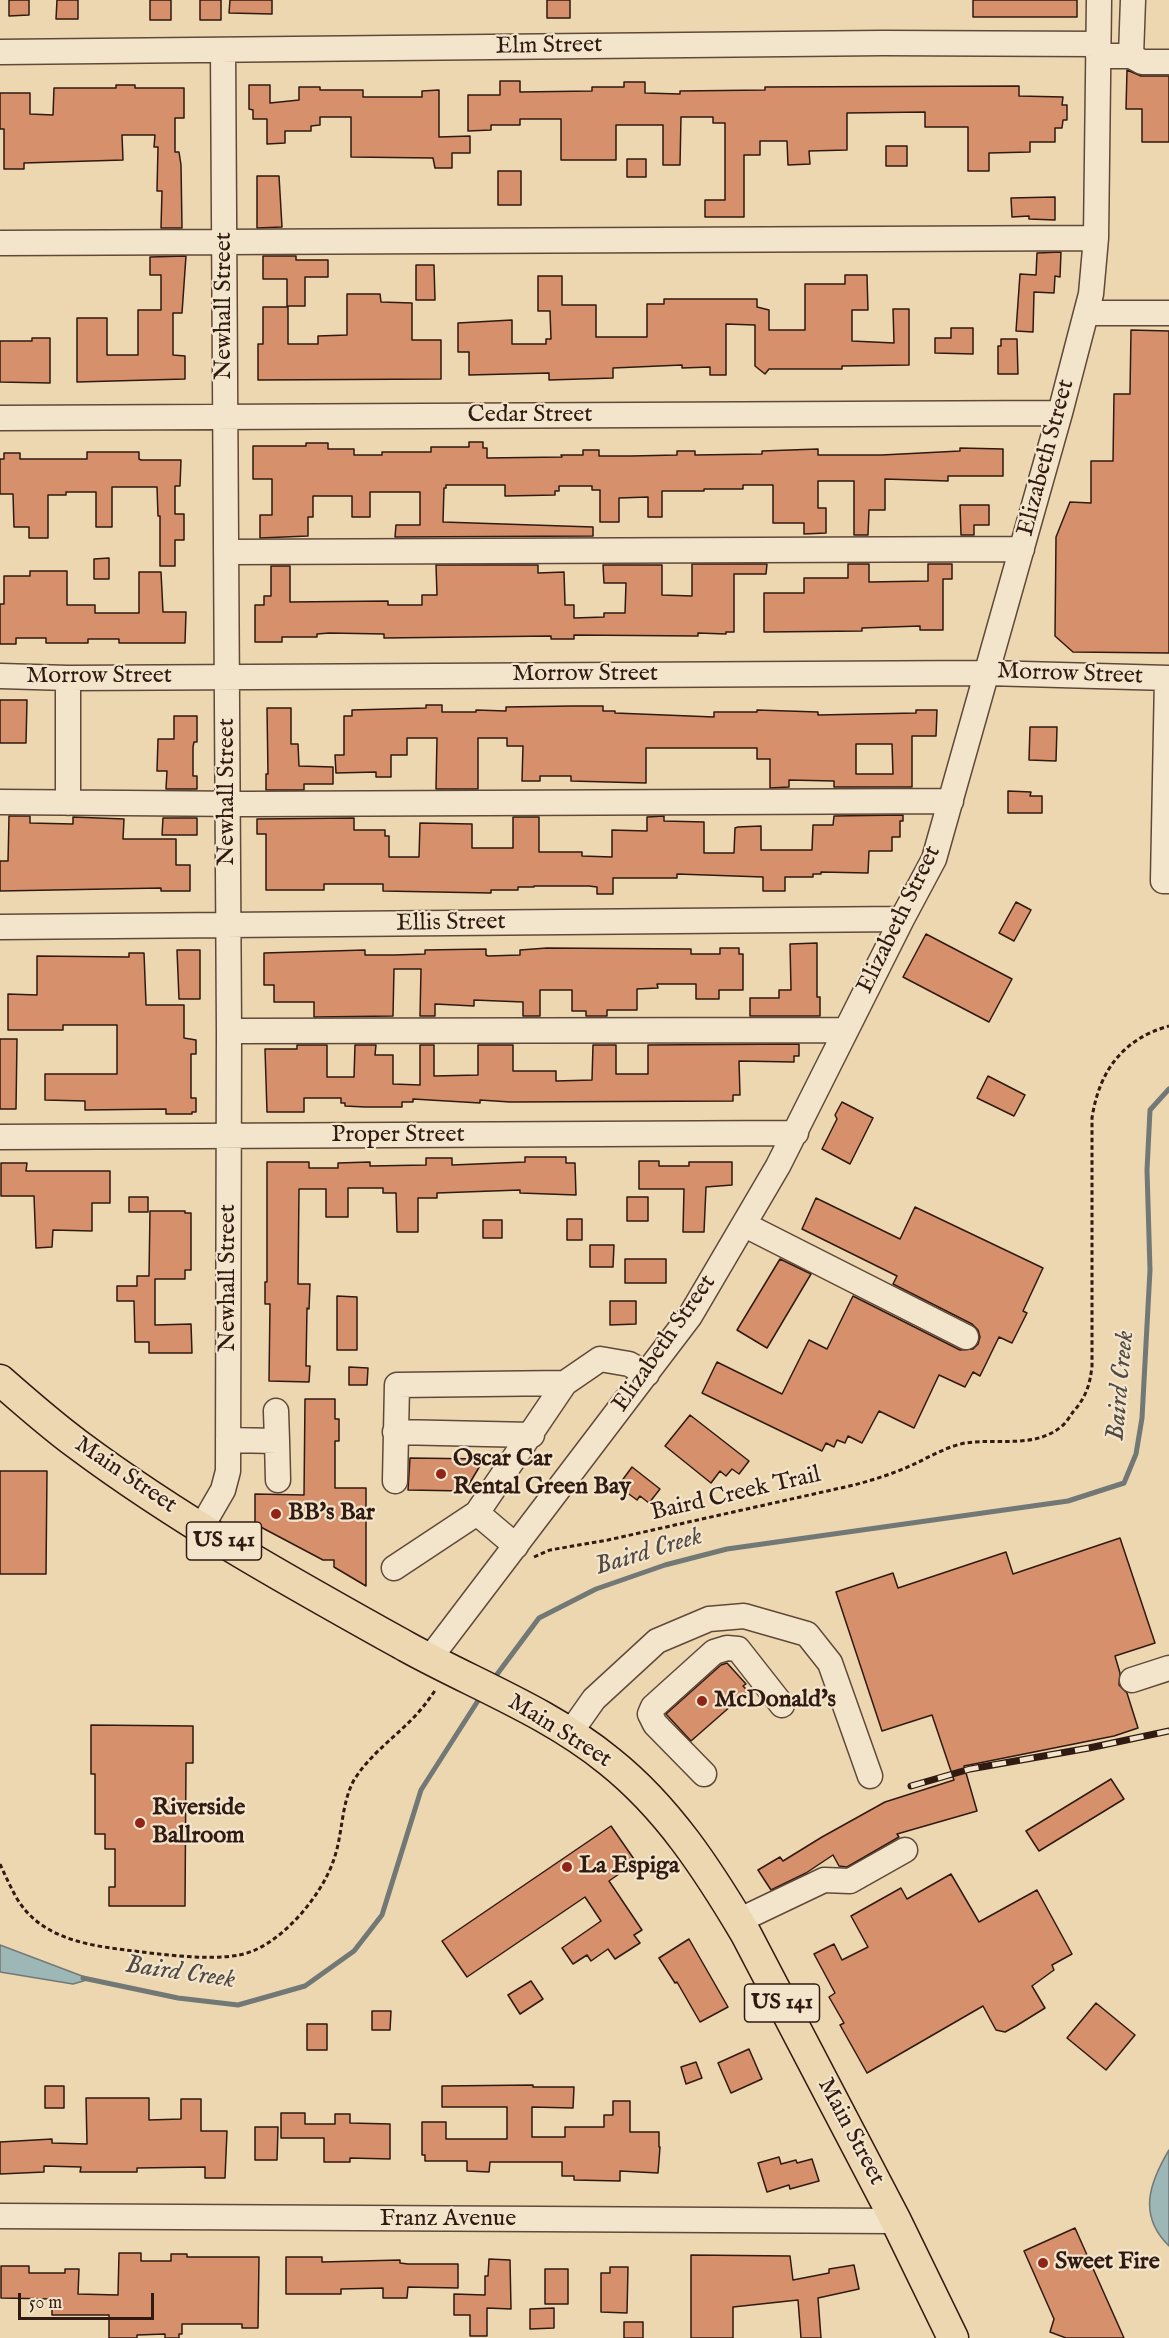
<!DOCTYPE html>
<html>
<head>
<meta charset="utf-8">
<style>
  body { margin:0 }
  #map { position:relative; width:1169px; height:2338px; overflow:hidden; background:#ecd7b0; font-family:"IM FELL English",serif }
  canvas { display:block }
  .scale { position:absolute; left:18px; top:2293px; width:136px; height:27px; box-sizing:border-box; border:3px solid #311a11; border-top:0; padding-left:8px; font-size:18px; line-height:21px; white-space:nowrap; color:#311a11; -webkit-text-stroke:4px #f3e5cc; paint-order:stroke }
</style>
</head>
<body>
<div id="map">
<canvas width="1169" height="2338"></canvas>
<div class="scale">50 m</div>
</div>
<script>
const context = document.querySelector('canvas').getContext('2d');
context.lineJoin = 'round';
function paint(path, color) {
  context.fillStyle = color;
  context.fill(path, 'evenodd');
}
function trace(path, color, width, dash) {
  context.strokeStyle = color;
  context.lineWidth = width;
  context.lineCap = dash ? 'butt' : 'round';
  context.setLineDash(dash || []);
  context.stroke(path);
}
function label(font, color, halo, rows, align = 'center') {
  context.font = font + ' "IM FELL English",serif';
  context.lineWidth = 4.5;
  context.setLineDash([]);
  context.textBaseline = 'middle';
  context.strokeStyle = halo;
  context.fillStyle = color;
  for (const [text, x, y, turn = 0] of rows) {
    context.save();
    context.translate(x, y);
    context.rotate((+turn || 0) * Math.PI / 180);
    context.textAlign = isNaN(turn) ? turn : align;
    if (halo) context.strokeText(text, 0, 0);
    context.fillText(text, 0, 0);
    context.restore();
  }
}
const water = new Path2D(`
  M0,1945L90,1979L73,1984L0,1972Z
  M1169,2150V2246C1137,2215 1150,2182 1169,2150Z`);
paint(water, '#9db7b7');
trace(water, '#727875', 1.5);
trace(new Path2D(`
  M492,1681L539,1618L596,1589L665,1565L727,1549L1068,1501L1124,1483L1136,1454L1142,1418L1150,1270L1147,1170L1150,1110L1169,1089
  M83,1978L178,1998L238,2005L305,1986L354,1951L382,1915L421,1790L481,1696`), '#727875', 5);
const building = new Path2D(`
  M9,0H29V15L9,16Z
  M57,0H78V19H56Z
  M150,0H171V20H150Z
  M200,0H221V20H200Z
  M230,0H272V14L229,13Z
  M547,0H570V18H547Z
  M973,0H1077V17H973Z
  M1127,70L1141,76H1169V142H1142V109H1126Z
  M500,81H520V92L592,91V87H624V82H645V93L680,94V91L765,90V87L1019,86V96L1063,97L1062,105H1067V120H1063L1062,128H1055V142H1030V152L989,153V171H968V127H925V112L847,113V150L809,151L810,164L788,165L787,141H760V155H744V217H705V200H725V123H713V117H681L680,165H663V125H616V160H561V119H520V125H491V130L468,131V95H500Z
  M116,85H135V88H184V118H175V152H179L181,165L182,228H161L162,191H157L158,147H154L155,135H122L123,160L24,163V169H4V129H0V93H30V114L53,115L54,88H116Z
  M249,85H270V103L299,100V87H320V90H363V97H422V91L439,90V137L470,136V153H452V168H435L433,158L351,157V117H320V125L311,126V131H285V143L267,144V119H253V110L249,109Z
  M886,146H907V166H886Z
  M627,159H646V177H627Z
  M498,171H521V205H498Z
  M257,176H279L282,227L257,228Z
  M1055,197V220L1029,219V216L1012,217L1011,198Z
  M1061,252L1060,277L1055,276L1054,293L1034,292L1033,332L1016,331L1020,274L1036,275L1037,253Z
  M186,256L182,313H173V355L185,356V379L77,382V318H107V355H138V310H161V275H150V257Z
  M263,256H296V260H328V277H305V306H287V279H263Z
  M416,265H434L435,300H416Z
  M845,275H867L868,310H852V341L894,343L893,309H909V365L842,366V369H769L765,374L755,366V325L726,324V375H710V367L682,368V365L613,368V378L549,380V373L469,375V352H458V323L512,320V344H546V339H551L550,311H538V276H562V305H596V337H647V304H664V299H757V307L769,310V330H805V284H845Z
  M347,294H380L381,302L412,303V340H441V379L258,380V344H263V307H288V344H318V336L347,335Z
  M951,328H973V354L935,353V338H951Z
  M1131,330L1169,331V653L1073,652L1055,636L1056,537L1070,502L1091,503V461H1113L1114,394H1130Z
  M32,338H50V383L0,382V341H32Z
  M1001,339H1017L1018,374H998V346H1001Z
  M469,442H483V448H487V458L562,457L561,455H583V450H599V456H631L677,455V451H695V455L762,454V451L818,449V455H882L960,451V448L1003,449V476H948V481L885,479V510H869L868,535H854V481H818V508H826V533L804,534V523H773V485H743V489H704V491H662V517H648V497L619,498V522H600V490H592V486H559V491H555V495L505,496V485H446V488H444L443,522L593,527V536L395,537L396,525H420V492H370V517H352V496H313V517H308V536L260,538V515H272V479H253V446H306V443H328V449H354V455H382V452H431V447H469Z
  M87,452H139V459L141,460H181L180,486H175V514H184V540H175V566H160V516H158L157,487H112V527H96V492H66V495H48V538H29V527H14L13,494H0V459H4V453H20V459H87Z
  M960,505H989V525H974V535H961Z
  M109,558V579H94V559Z
  M692,564H767L766,574H734V632H726V634L698,633V636L574,635V639H551V636L384,638V634L329,633L317,634V637H282V642H255V605H264V596H271V566H290V602L388,601V605H422V595H437L436,565H538V573L564,572L565,605H574V618L604,617V613H625L626,583H604L603,565H662V595L692,596Z
  M848,564H869V582L928,581V564H952V579H943V630H920V626L862,628V631L764,632V593H804V578H848Z
  M30,571H67V605H95V613H139V572H161L163,612H186L185,643H119V639H88V643H46V638H16V644H0V604H4V576H30Z
  M0,700H27L26,743H0Z
  M426,705H442V712H476V710L506,711V707L572,706H603V711H615V713L714,717V712H757V710L818,712V715L916,713V710H937L936,736H912V787H834V781L789,780V787L770,788V759H757V748H646V783L571,781V776H540V781H522L523,746H507V738H478V789H436L437,738H407V755H391V777H376V772L336,773L335,755H344V716H352V710L426,708ZM856,744H892L893,774H856Z
  M267,708H291V744H298L299,766L333,767V784H304V790H266V774H268Z
  M174,716H197V742H194L193,747V776H197V789H166L167,771H157L158,739H174Z
  M1030,727H1057L1056,761L1029,760Z
  M1008,791L1031,792L1030,796H1042V813H1008Z
  M903,815V821H900V837H892V851H869L868,873L821,872V874H813V877H785V891H763V877L677,874V878H613V894H597V887L589,886H534V887H518V890H491V893L383,891V884H324V890H266V834H257V819L354,818V830H385V836H389V857H419L420,823L472,824V848H513V817H539V852H582V856L612,857V830L647,831V817L664,816V821L704,822V853H734L735,828L738,827L761,826V850H812L813,825H833L834,816Z
  M9,816H30V823L73,824V817L124,819L123,839H176V865H190V891H161V888L0,891V861H8Z
  M163,818H197V835H162Z
  M1016,902L1031,910L1014,941L999,933Z
  M926,934L1012,979L989,1022L903,977Z
  M817,943V997H820V1016H750V998H779V990H791L790,944Z
  M547,948L691,949V954H720V948H739V954H743V990H719V999H696V984H657L658,988L637,989V1010H607V1016H586V1011H572V990H540V1016H523V1002L474,1000V1006L435,1004V1016H420L421,969H394L393,1016L314,1017V1002H274V985H264V953L365,950V955H395L425,954V950L486,949V955L488,956L520,955V950Z
  M177,950H200V999H179Z
  M129,953H144L146,1005H184V1038L196,1040V1054H191V1098H196V1112H192V1114H166V1109L85,1110V1101L45,1100V1074H117V1025H63V1030H8V994L37,995V956L129,957Z
  M0,1039H17L16,1109H0Z
  M799,1044V1056H794V1062L739,1061L740,1095H733V1101L510,1102L480,1100V1103L413,1099V1102H402V1107H365L345,1106V1103H341V1098H304V1112H267L265,1049H297V1045H327V1077H354L355,1045H376L375,1055H393V1084L420,1085V1045H434V1076L478,1075V1045H513V1071H556V1081L592,1080L593,1045H616V1074H648V1045Z
  M988,1076L1025,1095L1014,1116L977,1098Z
  M842,1102L873,1118L850,1164L822,1149L837,1119L835,1115Z
  M525,1157H566V1163H575L576,1195L520,1193V1190L437,1193V1198H418V1232H397L396,1193H383V1188H348V1217H326V1189H299L298,1284H310L309,1309L307,1308L306,1366H310L309,1382L269,1381L270,1304H265V1282H267V1162H309V1168H338V1163L370,1162V1166L426,1165V1158H452V1165L525,1162Z
  M639,1161H659V1166H689V1162H732V1185L706,1187L704,1232H683L684,1189H639Z
  M1,1163H27L26,1171H110V1203H92V1231L53,1230L52,1247L36,1248L34,1196H1Z
  M129,1197H148V1212H129Z
  M627,1197H648V1221H627Z
  M816,1198L900,1239L915,1207L1043,1268L1023,1311L1027,1313L1012,1343L999,1337L980,1376L973,1372L965,1387L939,1375L914,1428L879,1411L862,1443L848,1436L845,1443L837,1440L834,1447L826,1443L822,1451L702,1393L717,1362L782,1394L809,1340L827,1349L853,1296L960,1350L973,1349L978,1344L980,1337L978,1330L972,1324L893,1284L897,1276L802,1229Z
  M150,1211H185V1213H191V1270H185V1279H155V1325L191,1324L192,1353H149V1342H135L134,1301H117V1286H137V1276H149Z
  M567,1219H582V1240H567Z
  M483,1220H502V1238H483Z
  M590,1245H614L613,1267H590Z
  M625,1259H666V1283H625Z
  M780,1259L811,1274L767,1348L737,1330Z
  M337,1296L357,1297V1350H337Z
  M610,1301H636V1324L610,1325Z
  M349,1367L368,1368L367,1385H349Z
  M305,1399H335V1419H339V1441H335V1488H366V1586L334,1567V1560H323L255,1524V1494L304,1495Z
  M690,1415L749,1461L739,1474L732,1469L726,1476L720,1471L711,1483L665,1446Z
  M410,1458L484,1459L465,1491L408,1490Z
  M632,1467L660,1489L649,1503L640,1496L637,1500L618,1486Z
  M0,1471H47L46,1574H0Z
  M1120,1538L1155,1643L1115,1656L1120,1673L1119,1685L1127,1693L1138,1728L1114,1736L964,1766L977,1811L897,1834L899,1837L847,1867L839,1866L833,1855L806,1873L771,1890L758,1870L780,1857L783,1861L822,1837L885,1802L954,1780L932,1715L882,1731L836,1592L893,1573L898,1588L1006,1552L1013,1574Z
  M727,1663L746,1684L743,1686L748,1691L691,1741L666,1714L721,1665Z
  M91,1725L193,1726V1763H186L185,1906H109V1887H115V1849H105V1834H95V1774H91Z
  M1111,1779L1124,1799L1039,1851L1026,1831Z
  M611,1826L636,1862L609,1881L642,1930L634,1935L640,1943L615,1959L608,1949L591,1961L587,1955L573,1964L562,1948L601,1921L585,1897L467,1977L442,1941Z
  M951,1874L979,1922L1037,1890L1072,1954L1052,1965L1054,1970L1032,1986L1045,2008L1016,2026L1005,2032L996,2030L983,2006L867,2073L840,2025L844,2023L829,1997L835,1993L814,1954L834,1944L842,1960L868,1947L851,1916L901,1888L907,1899Z
  M689,1939L728,2007L700,2022L677,1982L675,1983L659,1958Z
  M531,1981L543,1999L520,2014L508,1995Z
  M1096,2003L1135,2035L1106,2070L1067,2038Z
  M372,2011H391L390,2030H372Z
  M307,2024H327V2050H307Z
  M749,2049L762,2079L731,2093L718,2063Z
  M696,2062L702,2078L686,2084L681,2067Z
  M533,2085V2087H574L573,2108L532,2107V2137H565V2127H604V2115H613V2101H630V2132H659V2147H660L658,2173L620,2171V2181L574,2180V2176H562V2162H490L489,2172L467,2171V2161H425V2155H422V2122H446V2139H507V2107H442V2086Z
  M45,2086H64V2108H45Z
  M86,2098H149V2120L181,2119V2099H201V2131H227L225,2178H205V2167L137,2168V2172H80L81,2167L44,2166V2172L0,2174V2142L52,2139V2143L87,2144Z
  M281,2113H305V2124H335V2114H350V2123L390,2124V2159L350,2158V2162H324V2138H281Z
  M255,2127H278L277,2160H255Z
  M779,2157L781,2164L796,2160L797,2163L812,2159L819,2181L790,2189L789,2185L767,2192L758,2163Z
  M1075,2228L1124,2338H1066L1050,2332L1054,2319L1024,2251Z
  M119,2253H141V2261H171V2254H187V2257H259L258,2328H242V2324H182V2334H179V2338H165V2334L137,2335V2338H109V2315H52V2299L1,2298V2266H29V2273H65V2269H79L78,2294L118,2295Z
  M691,2255L790,2256L793,2280L829,2273V2269L854,2265L859,2289L818,2298L821,2338H801L798,2300L733,2307V2338H691Z
  M286,2257H322V2262L400,2260V2263L408,2264H458V2288L408,2287L407,2298H383V2288L341,2289V2294H286Z
  M489,2259L510,2260L511,2309L487,2308V2336H470V2315H454V2294L485,2295V2276H488Z
  M610,2267H628L627,2313L601,2312V2273H610Z
  M545,2269H568V2304H545Z
  M554,2308V2328L530,2329V2309Z
  M624,2322H643V2338H624Z`);
paint(building, '#d6906c');
trace(building, '#311a11', 1.5);
const minor = new Path2D(`
  M0,52L883,43L1098,44
  M1098,56H1131L1133,0
  M1131,56L1142,62H1169
  M0,243L1096,238
  M1086,313H1169
  M0,418L1060,413
  M226,552L1022,549
  M0,676L68,678L987,673L1169,678
  M68,678V803
  M1167,678L1163,881H1169
  M0,802L249,804L951,801
  M0,927L902,919
  M229,1031L846,1030
  M0,1137L796,1133
  M745,1225L966,1337
  M276,1411L277,1441
  M395,1432L532,1435
  M228,1440L277,1441L278,1480
  M395,1481L397,1385L565,1383
  M477,1513L516,1546
  M201,1528L223,1490L228,1471L229,1031L223,50
  M394,1568L477,1513L565,1383L600,1359L629,1364L647,1374
  M430,1658L690,1316L778,1166L902,919L934,859L1060,413L1091,294L1096,238L1099,0
  M1132,1680L1169,1668
  M570,1733L594,1699L657,1641L709,1619L744,1616L807,1634L830,1663L870,1776
  M704,1774L655,1724L650,1714L653,1707L714,1652L727,1648L738,1649L782,1705
  M738,1921L824,1880L850,1881L905,1850
  M0,2216L896,2221`);
const major = new Path2D(`
  M0,1380C25,1402 50,1424 77,1444C180,1521 294,1584 407,1647C474,1684 549,1712 609,1761C668,1808 708,1870 746,1934L896,2221L953,2338`);
trace(minor, '#604939', 27);
trace(major, '#311a11', 33);
trace(new Path2D(`
  M534,1557L550,1550L608,1540L854,1485C873,1480 892,1474 910,1466C928,1458 945,1447 965,1443C998,1438 1035,1449 1062,1426C1067,1422 1070,1416 1073,1412C1086,1397 1090,1385 1092,1366V1118C1099,1072 1122,1039 1169,1026
  M0,1864C5,1875 10,1886 16,1897C39,1937 84,1945 126,1950C158,1954 208,1961 239,1955C279,1948 322,1896 334,1859C343,1833 341,1804 354,1780C367,1759 386,1744 404,1727C416,1716 427,1703 436,1689`), '#311a11', 3, [4.5, 3]);
trace(minor, '#f3e5cc', 24);
trace(major, '#ecd7b0', 30);
const rail = new Path2D(`
  M911,1786L970,1769L1089,1748L1169,1731`);
trace(rail, '#311a11', 7);
trace(rail, '#f3e5cc', 4.5, [14]);
for (const [x, y, r, color] of [
  [441,1474,6,"#8f2418"],
  [276,1514,6,"#8f2418"],
  [702,1701,6,"#8f2418"],
  [140,1823,6,"#8f2418"],
  [567,1867,6,"#8f2418"],
  [1043,2263,6,"#8f2418"]
]) {
  const dot = new Path2D();
  dot.arc(x, y, r, 0, 2 * Math.PI);
  context.fillStyle = color;
  context.fill(dot);
  trace(dot, '#f3e5cc', 2);
}
for (const [x, y, w] of [
  [224,1541,75],
  [782,2003,75]
]) {
  const box = new Path2D();
  box.roundRect(x - w / 2, y - 19, w, 38, 4.5);
  context.fillStyle = '#f3e5cc';
  context.fill(box);
  trace(box, '#311a11', 1.5);
}
label('bold 22px', '#311a11', null, [
  ["US 141",224,1541],
  ["US 141",782,2003]
]);
label('24px', '#311a11', '#f3e5cc', [
  ["Elm Street",549,47,-1],
  ["Newhall Street",225,306,-90],
  ["Cedar Street",530,416],
  ["Elizabeth Street",1047,458,-75],
  ["Morrow Street",585,675],
  ["Morrow Street",1070,675,2],
  ["Morrow Street",99,677],
  ["Newhall Street",228,792,-90],
  ["Elizabeth Street",900,920,-64],
  ["Ellis Street",451,924,-1],
  ["Proper Street",398,1136],
  ["Newhall Street",229,1278,-90],
  ["Elizabeth Street",665,1344,-55],
  ["Main Street",125,1476,34],
  ["Baird Creek Trail",736,1495,-13],
  ["Main Street",559,1732,32],
  ["Main Street",850,2132,62],
  ["Franz Avenue",448,2220]
]);
label('bold 24px', '#311a11', '#f3e5cc', [
  ["Oscar Car",453,1460],
  ["Rental Green Bay",453,1488],
  ["BB's Bar",288,1514],
  ["McDonald's",714,1701],
  ["Riverside",152,1809],
  ["Ballroom",152,1837],
  ["La Espiga",579,1867],
  ["Sweet Fire",1055,2263]
], 'left');
label('italic 26px', '#514943', '#f3e5cc', [
  ["Baird Creek",1122,1386,-85],
  ["Baird Creek",649,1553,-17],
  ["Baird Creek",180,1974,8]
]);
</script>
</body>
</html>
